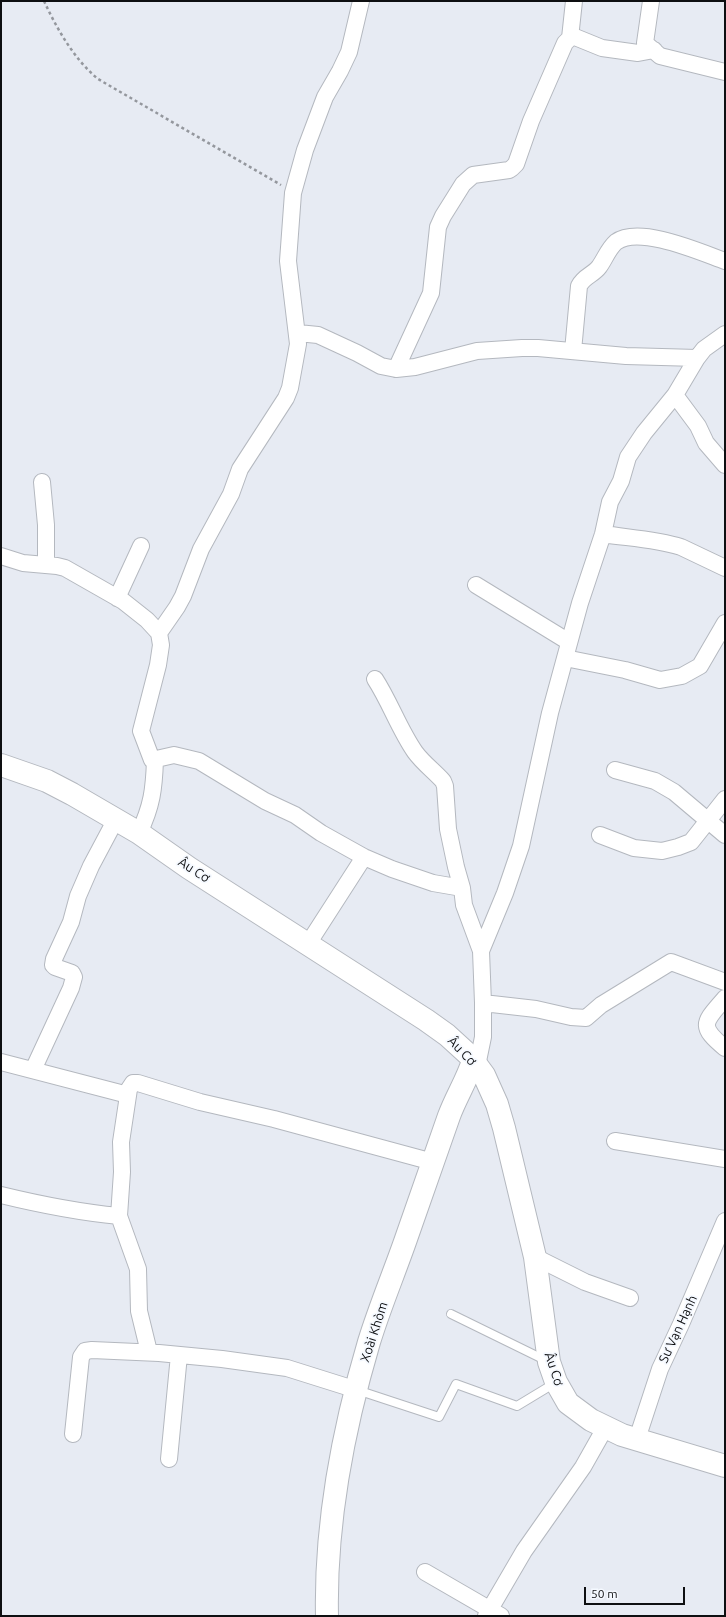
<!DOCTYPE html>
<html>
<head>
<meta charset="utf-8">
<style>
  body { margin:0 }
  #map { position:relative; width:726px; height:1617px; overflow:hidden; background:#e7ebf3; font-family:Ubuntu,sans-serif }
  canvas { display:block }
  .frame { position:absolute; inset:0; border:2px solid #0e0f11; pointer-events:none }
  .scale { position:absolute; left:584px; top:1587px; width:101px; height:18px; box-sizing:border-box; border:2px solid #0e0f11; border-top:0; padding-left:5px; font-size:12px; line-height:14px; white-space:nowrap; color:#0e0f11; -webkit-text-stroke:3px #f5f9ff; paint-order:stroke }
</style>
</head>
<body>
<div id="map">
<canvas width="726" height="1617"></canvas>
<div class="frame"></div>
<div class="scale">50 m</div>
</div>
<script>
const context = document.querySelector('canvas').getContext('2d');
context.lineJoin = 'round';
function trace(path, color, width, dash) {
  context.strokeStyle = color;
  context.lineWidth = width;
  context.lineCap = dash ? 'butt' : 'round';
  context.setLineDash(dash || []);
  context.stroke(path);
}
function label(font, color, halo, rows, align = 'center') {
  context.font = font + ' Ubuntu,sans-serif';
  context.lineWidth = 3.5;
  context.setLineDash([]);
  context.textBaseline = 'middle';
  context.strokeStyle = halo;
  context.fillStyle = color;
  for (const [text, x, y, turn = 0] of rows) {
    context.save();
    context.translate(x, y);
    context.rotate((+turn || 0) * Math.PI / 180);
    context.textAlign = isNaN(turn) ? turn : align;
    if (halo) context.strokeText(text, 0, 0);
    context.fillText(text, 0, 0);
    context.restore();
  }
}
const lane = new Path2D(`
  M451,1314L547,1361
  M357,1390L439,1417L456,1384L517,1406L555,1383`);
const street = new Path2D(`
  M651,1L645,43L660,56L725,72
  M570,38L574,1
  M298,333L318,335L357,353L381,366L396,369L415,367L477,351L522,348H538L626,356L697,358
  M573,351L579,286C584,276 593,275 599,267C605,259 608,249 616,242C639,225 700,252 725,261
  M396,369L431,293L438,227L443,216L463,184L473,175L509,170L512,168L516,164L531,121L565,43L570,38L575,37L602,48L638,53L654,50
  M675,395L698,426L706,443L725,465
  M42,482L46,525V565
  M603,534C629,538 656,539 681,547L725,568
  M1,556L23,563L57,566L65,568L123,601L147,620L159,633L161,645L158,665L141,731L152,760L174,755L199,761L265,801L295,815L321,833L364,857L392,869L433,883L462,888
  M476,585L569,642
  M117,598L141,546
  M159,633L177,607L183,596L201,549L231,494L240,469L286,398L290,388L298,344L288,261L293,193L305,150L325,97L340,71L349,52L361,1
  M565,658L625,670L660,680L682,676L700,666L725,623
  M375,679C390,702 399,729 415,752C423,763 434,771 443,781L445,786L448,829L456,867L462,888L464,905L481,951L483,1003V1037L477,1066
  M615,770L655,781L674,792L725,835
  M139,833C152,806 154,789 155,760
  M600,835L634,848L662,851L678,847L691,842L725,799
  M308,944L364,857
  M481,951L505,893L521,846L550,713L580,603L603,534L610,502L621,481L628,457L644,433L675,395L697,358L704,349L725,334
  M725,998C705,1022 697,1025 725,1048
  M483,1003L536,1009L571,1017L586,1018L601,1005L671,962L725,982
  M1,1062L128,1095
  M33,1070L71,988L74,977L72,973L55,967L53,965L54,959L71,922L78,896L91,866L116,819
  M615,1141L725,1159
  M1,1195C42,1205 77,1212 119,1216
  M535,1257L585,1282L630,1298
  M149,1352L139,1311L138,1269L119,1216L122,1172L121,1142L129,1089L133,1083H138L200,1102L274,1119L433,1162
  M73,1434L81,1357L85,1351L92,1350L159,1353L222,1359L287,1368L357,1390
  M637,1439L660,1369L681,1324L725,1221
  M169,1459L179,1355
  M425,1572L501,1616
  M486,1616L524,1551L583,1467L605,1428`);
const secondary = new Path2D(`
  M1,765L47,781L72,794L139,833L189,868L426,1020L447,1035L470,1056L484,1075L497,1104L504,1128L535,1257L549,1362L556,1382L568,1403L591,1420L622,1435L725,1466
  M327,1616C325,1524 343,1430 369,1342C380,1306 395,1271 407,1236C421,1196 435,1156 449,1116C456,1097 467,1080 473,1061`);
trace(lane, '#b4b8bf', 10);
trace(street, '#b4b8bf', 18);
trace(secondary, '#b4b8bf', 24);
trace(new Path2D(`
  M44,1C57,29 74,59 98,79L281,185`), '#94979d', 2.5, [3, 3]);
trace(lane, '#fff', 8);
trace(street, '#fff', 16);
trace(secondary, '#fff', 22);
label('13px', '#0e0f11', '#f5f9ff', [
  ["Âu Cơ",194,870,33],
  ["Âu Cơ",462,1051,46],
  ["Sư Vạn Hạnh",678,1329,-65],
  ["Xoài Khòm",374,1332,-72],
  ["Âu Cơ",554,1369,72]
]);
</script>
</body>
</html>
